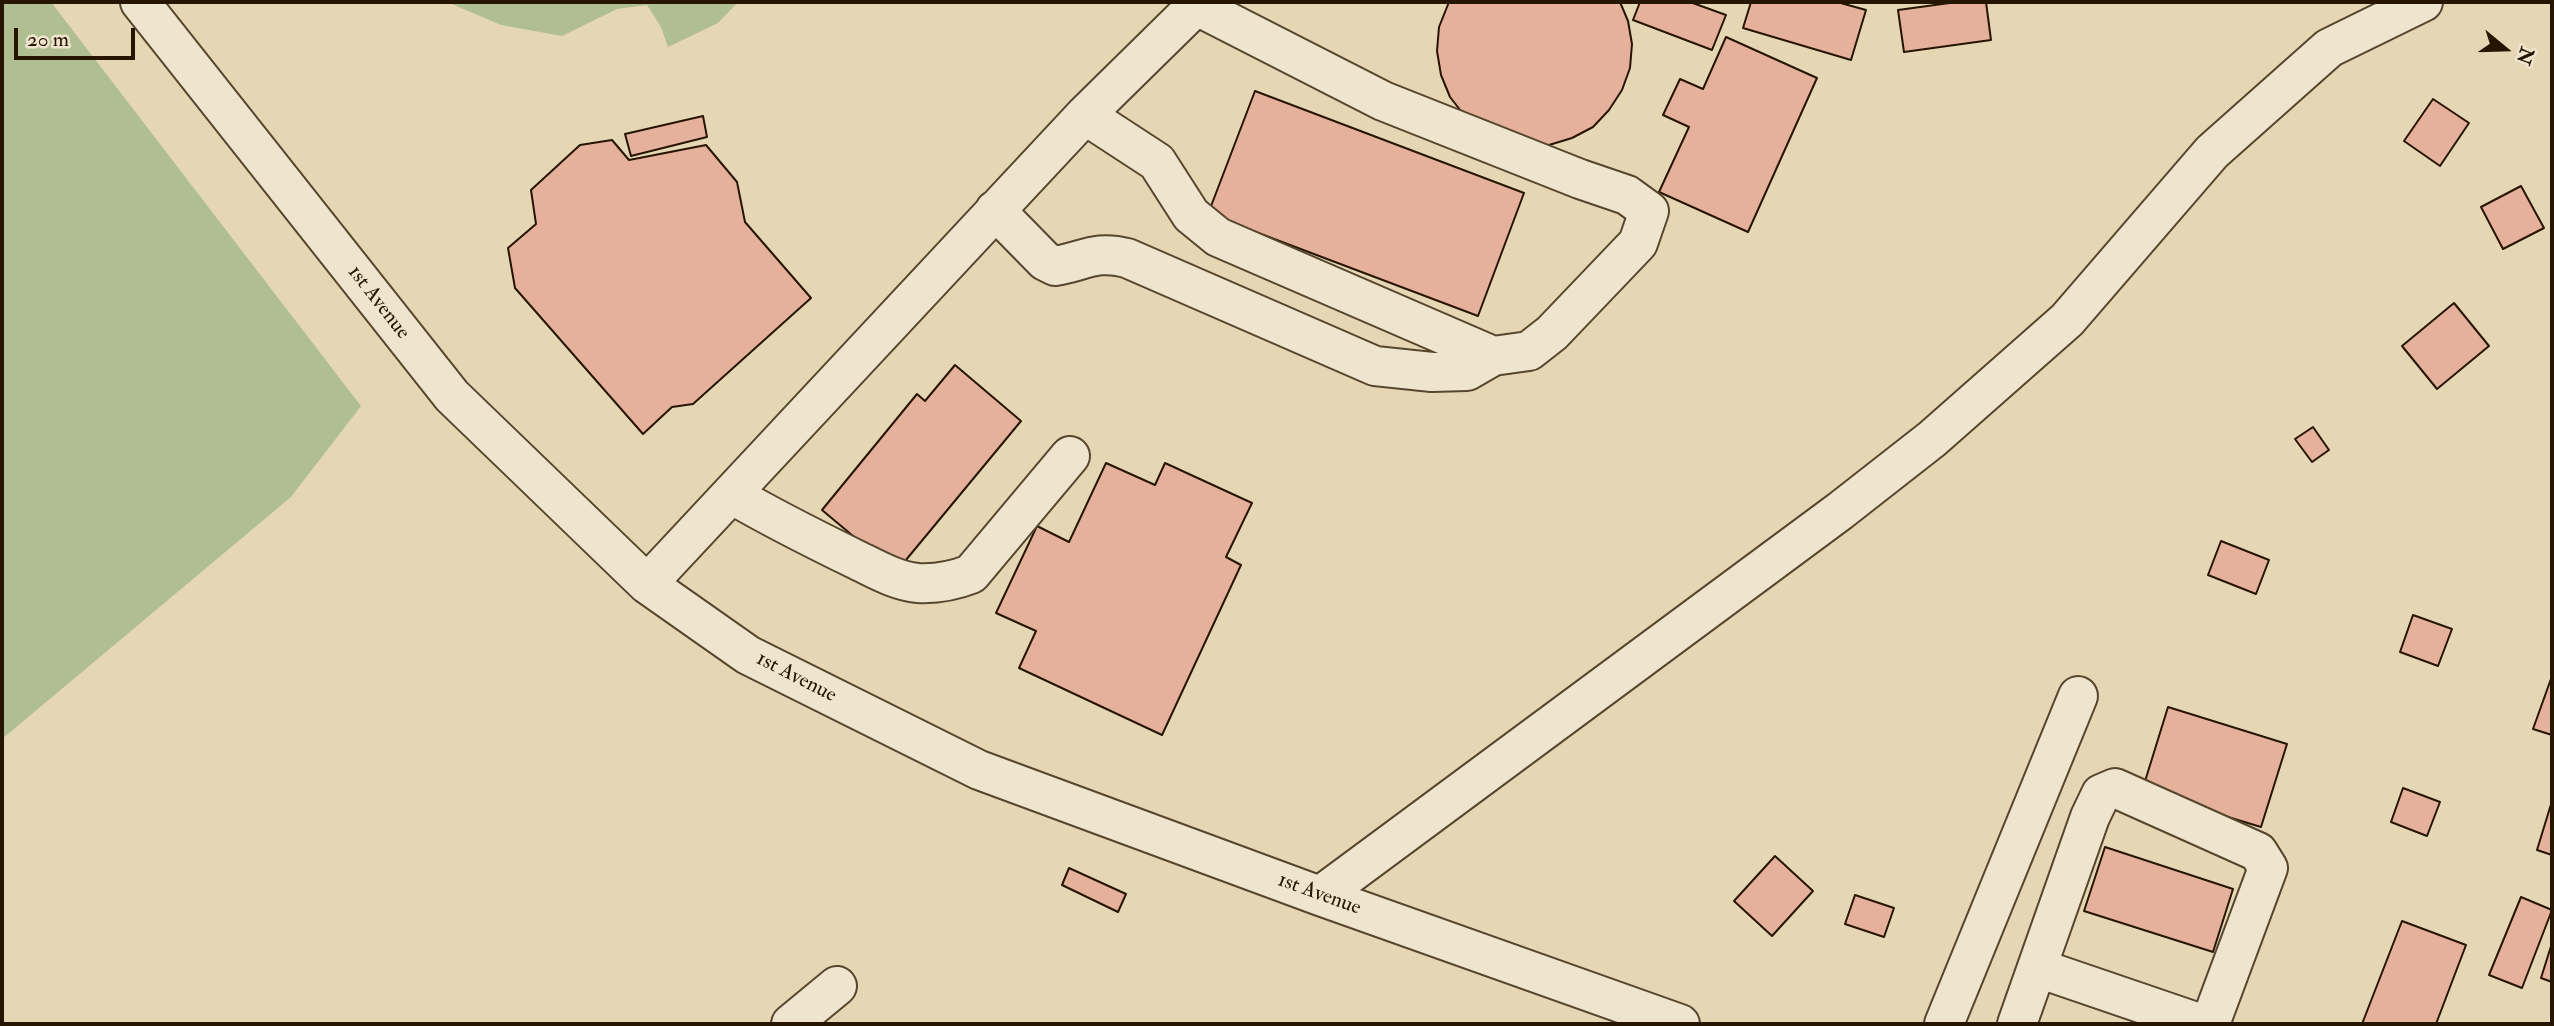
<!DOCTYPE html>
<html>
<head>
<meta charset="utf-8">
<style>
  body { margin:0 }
  #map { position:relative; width:2554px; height:1026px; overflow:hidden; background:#e6d7b4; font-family:"IM FELL Double Pica",serif }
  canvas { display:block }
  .frame { position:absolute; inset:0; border:4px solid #261501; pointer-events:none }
  .north { position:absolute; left:2470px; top:14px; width:70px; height:70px; -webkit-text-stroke:5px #efe5ce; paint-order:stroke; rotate:109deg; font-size:19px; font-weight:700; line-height:28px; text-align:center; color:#261501 }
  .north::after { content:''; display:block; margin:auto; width:24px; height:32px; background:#261501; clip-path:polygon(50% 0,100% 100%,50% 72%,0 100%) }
  .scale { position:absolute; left:14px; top:28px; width:121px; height:32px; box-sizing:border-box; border:4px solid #261501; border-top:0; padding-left:9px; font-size:21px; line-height:24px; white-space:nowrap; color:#261501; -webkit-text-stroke:5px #efe5ce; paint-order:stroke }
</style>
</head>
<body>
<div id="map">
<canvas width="2554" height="1026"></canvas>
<div class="frame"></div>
<div class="north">N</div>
<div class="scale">20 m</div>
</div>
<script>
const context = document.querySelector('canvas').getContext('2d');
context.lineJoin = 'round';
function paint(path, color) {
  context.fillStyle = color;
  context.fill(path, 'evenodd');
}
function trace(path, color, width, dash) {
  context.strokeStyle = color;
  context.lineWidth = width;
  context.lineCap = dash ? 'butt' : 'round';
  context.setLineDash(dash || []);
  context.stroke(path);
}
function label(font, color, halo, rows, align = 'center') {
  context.font = font + ' "IM FELL Double Pica",serif';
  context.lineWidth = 5;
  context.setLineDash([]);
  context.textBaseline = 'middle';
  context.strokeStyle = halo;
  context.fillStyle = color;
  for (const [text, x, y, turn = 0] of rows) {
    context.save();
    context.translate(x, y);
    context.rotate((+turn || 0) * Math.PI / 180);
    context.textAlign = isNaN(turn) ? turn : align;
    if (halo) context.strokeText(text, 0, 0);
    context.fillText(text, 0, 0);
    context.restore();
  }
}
paint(new Path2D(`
  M2,2H51L361,406L291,497L2,739Z
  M447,2H738L718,23L668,47L661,27L647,5L617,9L562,36L501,25Z`), '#b0bf91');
const building = new Path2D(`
  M1449,2H1620L1628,21L1632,44L1630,68L1622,90L1609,110L1593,127L1572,138L1549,145L1526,146L1464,115L1450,97L1441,75L1437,51L1439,27Z
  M1640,2H1690L1726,15L1712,50L1633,20Z
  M1751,2H1837L1866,10L1851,60L1743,28Z
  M1957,2H1986L1991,40L1904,52L1898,10Z
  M1726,37L1817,78L1748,232L1659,192L1689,127L1663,115L1680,79L1703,89Z
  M1255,91L1524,193L1478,316L1208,214Z
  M2433,99L2469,123L2440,166L2404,141Z
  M703,116L707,137L631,156L625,134Z
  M612,140L629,160L706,145L737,182L745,222L811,298L693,404L672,407L643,434L515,288L508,248L536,224L531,190L580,145Z
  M2521,186L2544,228L2503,249L2481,207Z
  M2454,303L2489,346L2437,389L2402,346Z
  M955,365L1021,421L896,572L822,510L917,394L925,401Z
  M2313,427L2329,450L2312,462L2295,439Z
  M1106,463L1155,485L1165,463L1252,503L1226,557L1241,565L1162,735L1019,668L1036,631L996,613L1037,526L1069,542Z
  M2221,541L2269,560L2256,594L2208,575Z
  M2413,615L2452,629L2438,666L2400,652Z
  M2552,676V735L2533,729Z
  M2168,707L2287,744L2261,827L2142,791Z
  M2403,788L2440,802L2427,836L2391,822Z
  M2552,801V855L2537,850Z
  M2105,847L2233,889L2213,952L2084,911Z
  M1775,856L1813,891L1772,936L1734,901Z
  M1069,868L1126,894L1118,912L1062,885Z
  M1855,895L1894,908L1884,937L1845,924Z
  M2521,897L2552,910L2522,988L2489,975Z
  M2402,921L2466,945L2436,1024H2362Z
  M2552,943V982L2541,978Z`);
paint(building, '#e6b19b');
trace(building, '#261501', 2);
const minor = new Path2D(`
  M140,2L452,396L647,584L748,655L979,770L1320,896L1680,1024
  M1085,115L1157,162L1191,215L1218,237L1493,356L1529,351L1552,333L1638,243L1649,211L1627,195L1580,179L1383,101L1197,6
  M995,210L1045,261L1055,266C1085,261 1095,250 1127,258L1375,366L1432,372L1467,371L1493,356
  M731,494C772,518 814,539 857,560C876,569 896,581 918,583C937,584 953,581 971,574L1070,456
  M647,584L1085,115L1200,2
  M1320,896L1840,511L1932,439L2067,320L2212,152L2329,48L2423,2
  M2038,968L2202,1024
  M791,1024L837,986
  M1944,1024L2078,696
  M2017,1024L2090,817L2101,794L2115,788L2258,852L2268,868L2210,1024`);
trace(minor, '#56462e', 42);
trace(minor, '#efe5ce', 38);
label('21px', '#261501', '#efe5ce', [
  ["1st Avenue",378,303,52],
  ["1st Avenue",796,678,27],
  ["1st Avenue",1319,895,20]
]);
</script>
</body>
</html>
